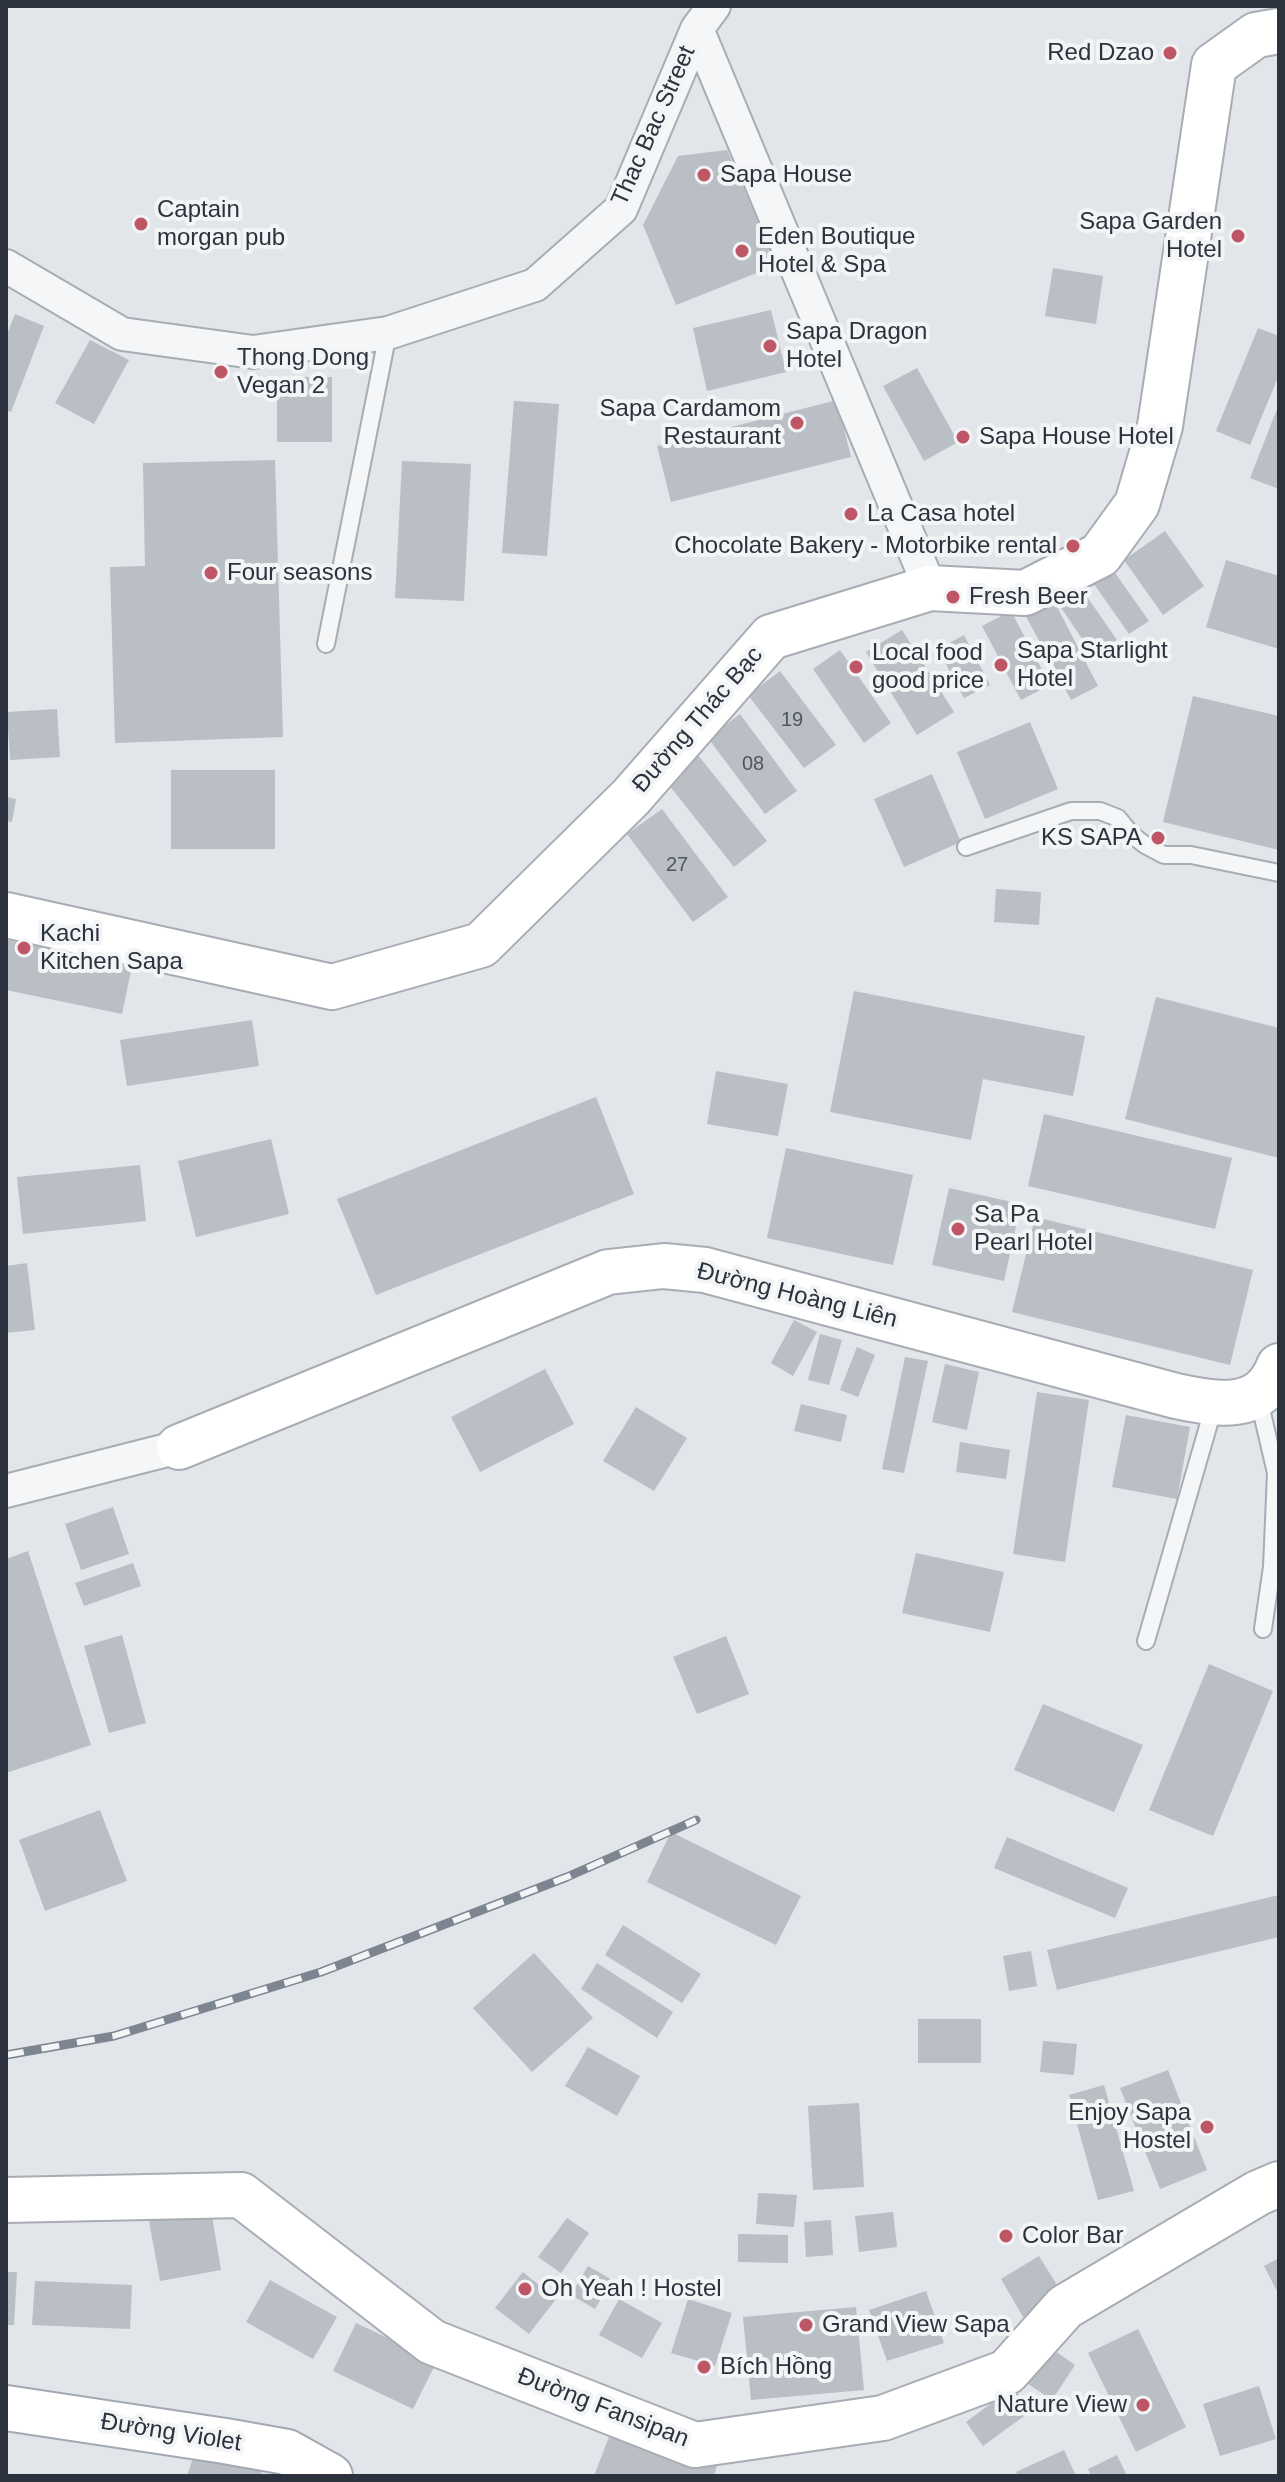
<!DOCTYPE html>
<html>
<head>
<meta charset="utf-8">
<style>
  body { margin:0 }
  #map { position:relative; width:1285px; height:2482px; overflow:hidden; background:#e2e5e9; font-family:Helvetica,sans-serif }
  canvas { display:block }
  .frame { position:absolute; inset:0; border:8px solid #2c333f; pointer-events:none }
</style>
</head>
<body>
<div id="map">
<canvas width="1285" height="2482"></canvas>
<div class="frame"></div>
</div>
<script>
const context = document.querySelector('canvas').getContext('2d');
context.lineJoin = 'round';
function paint(path, color) {
  context.fillStyle = color;
  context.fill(path, 'evenodd');
}
function trace(path, color, width, dash) {
  context.strokeStyle = color;
  context.lineWidth = width;
  context.lineCap = dash ? 'butt' : 'round';
  context.setLineDash(dash || []);
  context.stroke(path);
}
function label(font, color, halo, rows, align = 'center') {
  context.font = font + ' Helvetica,sans-serif';
  context.lineWidth = 8;
  context.setLineDash([]);
  context.textBaseline = 'middle';
  context.strokeStyle = halo;
  context.fillStyle = color;
  for (const [text, x, y, turn = 0] of rows) {
    context.save();
    context.translate(x, y);
    context.rotate((+turn || 0) * Math.PI / 180);
    context.textAlign = isNaN(turn) ? turn : align;
    if (halo) context.strokeText(text, 0, 0);
    context.fillText(text, 0, 0);
    context.restore();
  }
}
paint(new Path2D(`
  M727,150L777,265L676,305L643,225L678,156Z
  M1053,268L1103,276L1096,324L1045,316Z
  M771,310L786,372L707,391L693,328Z
  M15,314L44,326L11,412L6,410V337Z
  M1258,328L1279,336V375L1250,445L1216,431Z
  M90,340L129,360L94,424L55,403Z
  M917,368L958,442L924,461L883,386Z
  M277,377H332V442H277Z
  M837,400L851,457L671,502L657,446Z
  M514,401L559,404L547,556L502,553Z
  M1279,404V489L1250,478Z
  M275,460L283,737L115,743L110,567L145,566L143,463Z
  M402,461L471,464L464,601L395,598Z
  M1165,531L1204,586L1163,615L1124,560Z
  M1226,560L1279,576V649L1206,627Z
  M1113,570L1149,621L1129,634L1094,584Z
  M1081,588L1117,640L1093,655L1058,603Z
  M1052,597L1098,686L1071,700L1023,611Z
  M1011,611L1050,685L1021,700L982,626Z
  M902,630L954,712L917,735L866,652Z
  M964,635L990,685L964,698L938,649Z
  M840,650L891,723L864,743L813,669Z
  M780,671L836,745L804,768L748,695Z
  M1193,696L1279,716V850L1163,822Z
  M57,709L60,757L10,760L7,712Z
  M740,714L797,791L765,814L708,738Z
  M1030,722L1058,789L985,819L957,752Z
  M693,749L767,841L734,867L661,775Z
  M171,770H275V849H171Z
  M932,774L961,842L904,867L874,799Z
  M6,797L16,799L12,822L6,821Z
  M662,809L728,897L693,922L627,834Z
  M996,889L1041,892L1039,925L994,922Z
  M6,940L132,966L122,1014L6,990Z
  M854,991L1085,1036L1073,1096L983,1079L971,1140L830,1112Z
  M1156,997L1279,1028V1158L1125,1119Z
  M252,1020L259,1066L127,1086L120,1040Z
  M716,1071L788,1084L778,1136L707,1124Z
  M596,1097L634,1194L376,1295L337,1199Z
  M1044,1114L1232,1158L1215,1229L1028,1186Z
  M271,1139L289,1214L196,1237L178,1161Z
  M786,1148L913,1175L893,1265L767,1238Z
  M140,1165L146,1221L23,1234L17,1177Z
  M949,1188L1021,1204L1004,1281L932,1265Z
  M1035,1217L1253,1270L1230,1365L1012,1312Z
  M27,1263L35,1330L6,1333V1266Z
  M794,1320L817,1332L793,1376L771,1363Z
  M820,1334L842,1340L829,1385L808,1380Z
  M857,1347L875,1355L858,1397L840,1390Z
  M905,1357L928,1361L904,1473L882,1469Z
  M945,1364L979,1372L967,1430L932,1422Z
  M545,1369L574,1424L480,1472L451,1417Z
  M1037,1392L1089,1400L1065,1562L1013,1554Z
  M801,1404L847,1415L841,1442L794,1431Z
  M636,1407L687,1438L654,1491L603,1461Z
  M1126,1415L1190,1427L1177,1499L1112,1487Z
  M960,1442L1010,1450L1006,1479L956,1472Z
  M113,1507L129,1554L81,1570L65,1524Z
  M28,1551L91,1745L6,1773V1559Z
  M916,1553L1004,1572L990,1632L902,1613Z
  M133,1563L141,1586L84,1606L75,1583Z
  M122,1635L146,1723L109,1733L84,1646Z
  M726,1636L749,1694L697,1714L673,1657Z
  M1209,1664L1273,1691L1213,1836L1149,1810Z
  M1043,1704L1143,1745L1114,1812L1014,1770Z
  M100,1810L127,1881L45,1911L19,1840Z
  M671,1832L801,1896L776,1945L647,1882Z
  M1007,1837L1128,1888L1115,1918L994,1868Z
  M1279,1895V1937L1057,1990L1047,1950Z
  M623,1925L701,1974L682,2003L605,1955Z
  M1031,1951L1037,1986L1009,1991L1003,1956Z
  M534,1953L593,2018L532,2072L473,2008Z
  M597,1963L673,2012L657,2038L581,1989Z
  M918,2019H981V2063H918Z
  M1043,2041L1077,2044L1074,2075L1040,2072Z
  M588,2047L640,2076L617,2116L565,2086Z
  M1168,2070L1207,2170L1160,2189L1120,2088Z
  M1104,2085L1134,2191L1098,2200L1069,2095Z
  M859,2103L864,2187L813,2190L808,2106Z
  M758,2193L797,2195L794,2227L756,2224Z
  M211,2210L221,2270L160,2281L149,2221Z
  M893,2212L897,2247L859,2252L855,2216Z
  M567,2218L589,2233L561,2273L538,2257Z
  M831,2220L833,2255L806,2257L804,2222Z
  M738,2234L788,2235V2263L738,2262Z
  M1039,2256L1062,2293L1023,2317L1001,2279Z
  M1279,2258V2295L1264,2266Z
  M588,2266L612,2280L595,2309L571,2295Z
  M6,2272H17L14,2325H6Z
  M523,2272L556,2299L529,2334L495,2308Z
  M270,2280L337,2317L313,2359L246,2322Z
  M35,2281L132,2285L130,2329L32,2325Z
  M926,2291L944,2343L887,2361L869,2310Z
  M619,2299L662,2323L642,2358L599,2335Z
  M688,2299L732,2313L715,2366L671,2353Z
  M856,2307L864,2390L751,2400L743,2317Z
  M356,2323L437,2361L413,2409L333,2371Z
  M1138,2329L1186,2427L1136,2452L1088,2353Z
  M1048,2346L1075,2365L1052,2400L1024,2381Z
  M1259,2386L1276,2439L1220,2456L1203,2404Z
  M1013,2387L1031,2411L983,2446L966,2422Z
  M612,2429L717,2466L714,2476H594Z
  M197,2446L263,2468L260,2476H187Z
  M1064,2450L1076,2476H1018L1016,2472Z
  M1117,2455L1127,2476H1091L1088,2469Z`), '#babec5');
const lane = new Path2D(`
  M326,644L388,333
  M966,847L1071,811H1100L1118,818L1131,834L1145,845L1164,855H1191L1279,873
  M1258,1396L1276,1473L1272,1567L1263,1629
  M1146,1641L1214,1406`);
const street = new Path2D(`
  M697,29L714,6
  M6,266L122,334L253,352L388,333L535,285L621,209L697,29L930,588
  M6,1491L179,1447`);
const secondary = new Path2D(`
  M6,915L332,987L481,945L631,797L771,637L930,588L1025,593L1100,555L1137,504L1160,426L1214,65L1256,35L1279,31
  M179,1447L608,1272L664,1266L705,1270L1176,1396C1215,1404 1261,1414 1279,1366
  M6,2200L241,2195L432,2342L695,2445L883,2418L1007,2372L1065,2307L1258,2193L1279,2184`);
const primary = new Path2D(`
  M6,2408L225,2441L287,2452L330,2476`);
trace(lane, '#a8acb3', 20);
trace(street, '#a8acb3', 36);
trace(secondary, '#a8acb3', 48);
trace(primary, '#a3a9b3', 48);
trace(lane, '#f4f6f8', 16);
trace(street, '#f4f6f8', 32);
trace(secondary, '#fff', 44);
trace(primary, '#fff', 44);
const rail = new Path2D(`
  M6,2055L114,2036L321,1972L567,1877L696,1820`);
trace(rail, '#7d8591', 9);
trace(rail, '#f2f4f6', 6, [18]);
for (const [x, y, r, color] of [
  [1170,53,8,"#bf5666"],
  [704,175,8,"#bf5666"],
  [141,224,8,"#bf5666"],
  [1238,236,8,"#bf5666"],
  [742,251,8,"#bf5666"],
  [770,346,8,"#bf5666"],
  [221,372,8,"#bf5666"],
  [797,423,8,"#bf5666"],
  [963,437,8,"#bf5666"],
  [851,514,8,"#bf5666"],
  [1073,546,8,"#bf5666"],
  [211,573,8,"#bf5666"],
  [953,597,8,"#bf5666"],
  [1001,665,8,"#bf5666"],
  [856,667,8,"#bf5666"],
  [1158,838,8,"#bf5666"],
  [24,948,8,"#bf5666"],
  [958,1229,8,"#bf5666"],
  [1207,2127,8,"#bf5666"],
  [1006,2236,8,"#bf5666"],
  [525,2289,8,"#bf5666"],
  [806,2325,8,"#bf5666"],
  [704,2367,8,"#bf5666"],
  [1143,2405,8,"#bf5666"]
]) {
  const dot = new Path2D();
  dot.arc(x, y, r, 0, 2 * Math.PI);
  context.fillStyle = color;
  context.fill(dot);
  trace(dot, '#f2f4f6', 3);
}
label('20px', '#505660', null, [
  ["19",792,720],
  ["08",753,764],
  ["27",677,865]
]);
label('24px', '#2c333f', '#f2f4f6', [
  ["Red Dzao",1154,53,"right"],
  ["Sapa House",720,175],
  ["Captain",157,210],
  ["morgan pub",157,238],
  ["Sapa Garden",1222,222,"right"],
  ["Hotel",1222,250,"right"],
  ["Eden Boutique",758,237],
  ["Hotel & Spa",758,265],
  ["Sapa Dragon",786,332],
  ["Hotel",786,360],
  ["Thong Dong",237,358],
  ["Vegan 2",237,386],
  ["Sapa Cardamom",781,409,"right"],
  ["Restaurant",781,437,"right"],
  ["Sapa House Hotel",979,437],
  ["La Casa hotel",867,514],
  ["Chocolate Bakery - Motorbike rental",1057,546,"right"],
  ["Four seasons",227,573],
  ["Fresh Beer",969,597],
  ["Sapa Starlight",1017,651],
  ["Hotel",1017,679],
  ["Local food",872,653],
  ["good price",872,681],
  ["KS SAPA",1142,838,"right"],
  ["Kachi",40,934],
  ["Kitchen Sapa",40,962],
  ["Sa Pa",974,1215],
  ["Pearl Hotel",974,1243],
  ["Enjoy Sapa",1191,2113,"right"],
  ["Hostel",1191,2141,"right"],
  ["Color Bar",1022,2236],
  ["Oh Yeah ! Hostel",541,2289],
  ["Grand View Sapa",822,2325],
  ["Bích Hồng",720,2367],
  ["Nature View",1127,2405,"right"]
], 'left');
label('24px', '#2c333f', '#f2f4f6', [
  ["Thac Bac Street",654,126,-66],
  ["Đường Thác Bạc",698,720,-49],
  ["Đường Hoàng Liên",797,1296,14],
  ["Đường Fansipan",603,2408,21],
  ["Đường Violet",171,2433,9]
]);
</script>
</body>
</html>
